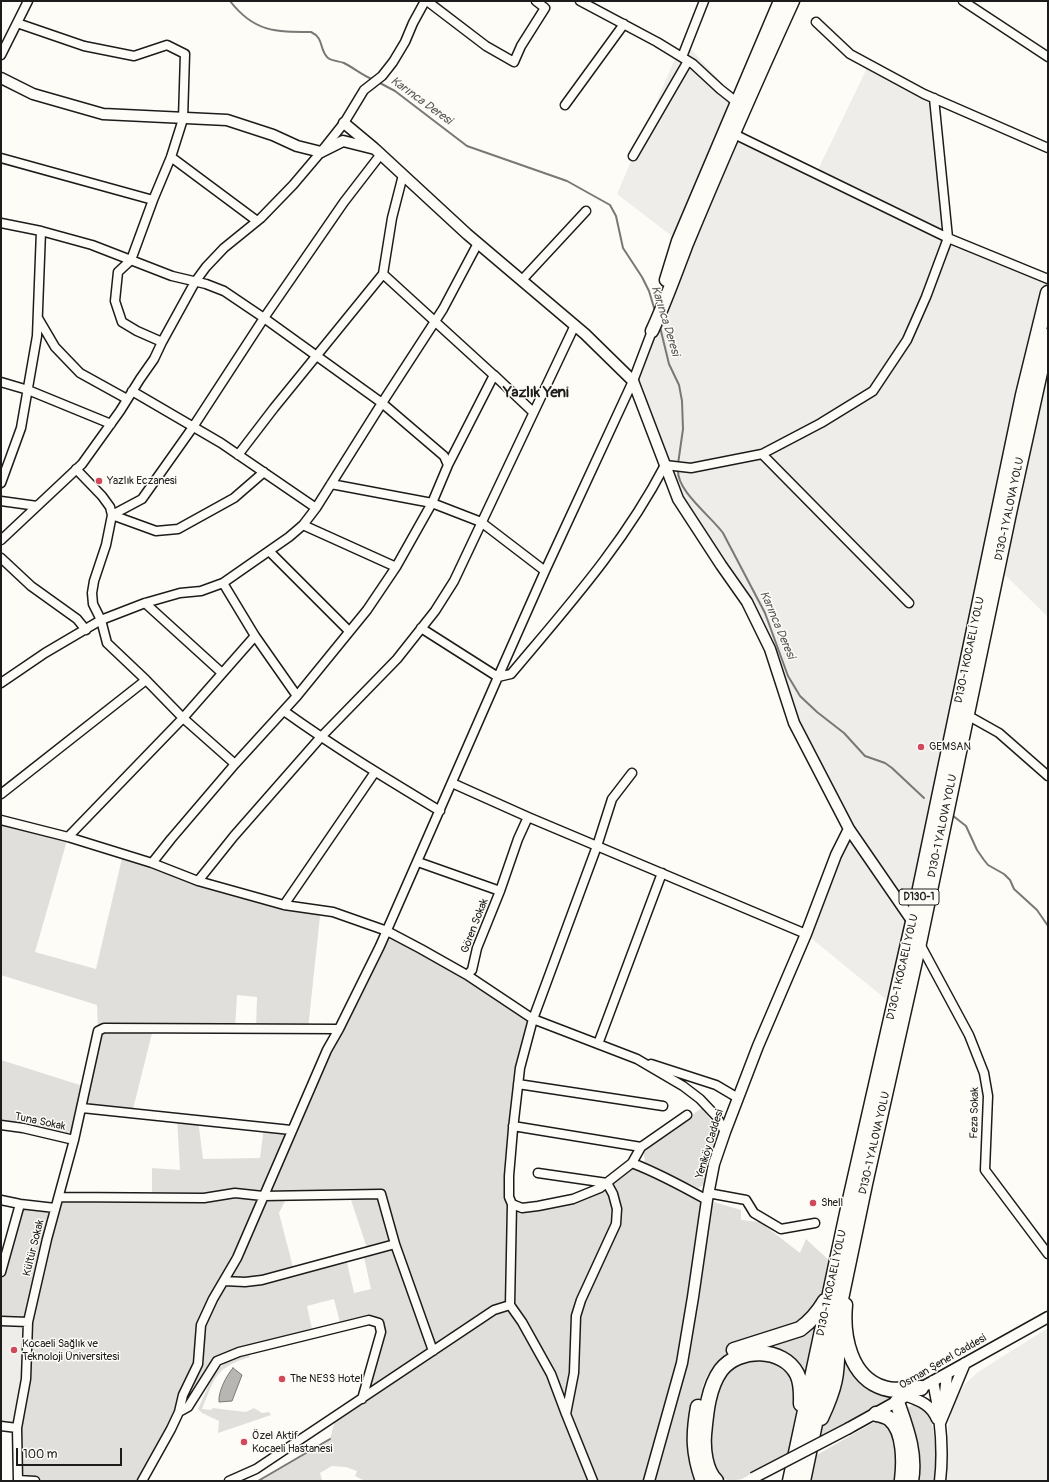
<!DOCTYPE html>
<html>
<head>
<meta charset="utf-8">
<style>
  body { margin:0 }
  #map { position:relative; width:1049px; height:1482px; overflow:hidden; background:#fdfcf7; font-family:Pangolin,sans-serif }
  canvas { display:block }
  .frame { position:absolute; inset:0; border:2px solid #1c1c1c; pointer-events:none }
  .scale { position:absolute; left:16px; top:1448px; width:106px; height:18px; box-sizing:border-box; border:2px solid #1c1c1c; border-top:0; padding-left:5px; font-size:12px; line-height:14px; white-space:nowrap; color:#1c1c1c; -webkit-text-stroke:3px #fdfcf7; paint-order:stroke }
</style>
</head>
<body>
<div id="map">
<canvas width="1049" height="1482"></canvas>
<div class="frame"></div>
<div class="scale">100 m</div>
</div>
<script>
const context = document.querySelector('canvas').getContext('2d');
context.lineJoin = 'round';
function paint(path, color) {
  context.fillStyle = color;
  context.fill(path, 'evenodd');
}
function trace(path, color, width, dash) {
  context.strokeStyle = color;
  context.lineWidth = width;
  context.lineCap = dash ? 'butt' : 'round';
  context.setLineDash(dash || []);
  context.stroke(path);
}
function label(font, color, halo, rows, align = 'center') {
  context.font = font + ' Pangolin,sans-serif';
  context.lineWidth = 3;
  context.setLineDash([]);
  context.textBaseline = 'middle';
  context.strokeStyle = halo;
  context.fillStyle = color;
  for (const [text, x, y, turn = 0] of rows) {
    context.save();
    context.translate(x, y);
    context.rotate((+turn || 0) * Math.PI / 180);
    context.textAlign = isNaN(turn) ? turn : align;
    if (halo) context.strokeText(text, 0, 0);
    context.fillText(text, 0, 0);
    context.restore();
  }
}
paint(new Path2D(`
  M683,40L744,108L734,134L816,174L868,66L934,100L948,238L1048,279V370L1046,382L1048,384V617L998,568L893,1005L806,934L849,829L794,723L747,602L678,499L633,381L686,247L617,194Z
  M1,1321L28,1322L17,1428L1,1426Z
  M1048,1328V1481H945L948,1428L952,1407L964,1385L978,1372Z`), '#eeede9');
paint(new Path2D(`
  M1,820L68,837L35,952L96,969L123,854L198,881L315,910L320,916L308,1029H256L257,997L237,995L235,1029H153L132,1113L82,1108L74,1140L1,1125V1060L86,1087L98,1031L97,1005L1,975Z
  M387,931L533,1019L520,1068L509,1197L522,1208L600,1188L632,1163L707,1200L741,1210V1220L760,1222L800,1253L806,1239L835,1266L817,1314L731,1351C698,1374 698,1398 700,1435C701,1450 702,1466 703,1481H365L355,1476L357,1471L346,1467L332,1466L320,1473L322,1480L318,1481H258L330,1439L336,1417L362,1399L379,1323L369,1320L341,1327L334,1299L307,1306L313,1334L217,1361L188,1407L179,1412L142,1481L18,1480L17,1428L28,1322L1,1321V1272L20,1204L55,1208L59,1197L152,1198V1168L180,1170L177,1118L198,1120L203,1159L260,1158L264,1127L291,1130ZM349,1194L368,1251L363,1253L371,1289L354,1293L346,1258L294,1271L279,1213L288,1195Z
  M702,1108L718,1130L704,1185L698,1188L645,1163L643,1148Z
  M818,1318L805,1380L764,1348Z
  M840,1343L849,1360L898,1395L820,1436L821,1430L829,1410Z
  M248,1354L250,1357C214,1368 215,1378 202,1409L212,1410V1408L246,1412L254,1408L262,1413L269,1412L271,1415L218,1433L219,1421L202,1413L198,1409L215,1371L228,1361Z
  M751,1358L773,1359L793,1375L798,1401L788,1453L742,1479L730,1481L723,1478L717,1472L713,1462L709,1450L714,1398L728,1370Z
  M913,1405C916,1405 920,1406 923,1407C937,1415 936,1466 935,1481H917L905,1412L907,1408Z
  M878,1420L890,1425L897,1440L898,1481H811L815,1456Z`), '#e0dfdb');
const water = new Path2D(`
  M233,1368L242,1375L232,1401L219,1402C218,1392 226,1376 233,1368Z`);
paint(water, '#b7b6b2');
trace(water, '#797876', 1);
trace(new Path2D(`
  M230,1C254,32 275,32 311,32C324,38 319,48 327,57C330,61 339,61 344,63C354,68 363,76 374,80
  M378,82L395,91L467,146L567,181L610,205L616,216L623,248L642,277L649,291L655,311
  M660,327L669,364L679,385L682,401L683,429L678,464
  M678,469C676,491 711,516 723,533L765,613L788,676L800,696L817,712L844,733L865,756L885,763L892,768L924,798
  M952,815L966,826L977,850L984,860L988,865L1004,874L1010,880L1014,889L1037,910L1048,926
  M258,1481L330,1439`), '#797876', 2);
const minor = new Path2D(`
  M427,1L486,46L514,62L521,46L545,8L536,1
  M580,1L657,42L693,64L720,89L739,104
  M963,1L1048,57
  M816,22L850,54L924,94L1048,148
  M17,23L84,46L134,56L167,45L185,54L183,119L171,157L153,200L131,260L118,272L115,301L122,322L137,331L162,342
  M1,55L28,1
  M682,57L704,1
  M565,105L624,24
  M734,134L948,238L1048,279
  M633,156L688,61
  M171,157L257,221
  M1,158L153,200
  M1,223L41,231L92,245L172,276L206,284L224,291L264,318L382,403L444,456L448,465L432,503L396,567L367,610L297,696L235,764L171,839L152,863
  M383,274L498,379
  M522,280L586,211
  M38,318L55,347L80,373L127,399
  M1,382L28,390L111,424
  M132,391L221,443L316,508
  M762,454L909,603
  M238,455L274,408L383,274L392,218L403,175
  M448,465L494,375L533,412
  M76,469L102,496L110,507L112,515L106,545L94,581L92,593L93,604L101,620L107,643L146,680L183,718L235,764
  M1,483L21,428L37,336L41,231
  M331,484L432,503L481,522L545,571
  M1,501L37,506
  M112,515L142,499L193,427L264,318L344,202L381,154
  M112,515L156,531L178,529L234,498L264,472
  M303,525L396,567
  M1,540L82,464L120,411L140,379L154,359L162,342L195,282L206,267L224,248L261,218L293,185L321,152L344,123L364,90L382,76L393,62L405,42L413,23L425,1
  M269,551L349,631
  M1,558L31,586L77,619L86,630
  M223,583L255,636L297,696
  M145,603L222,673
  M421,628L498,677L545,571L633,381L652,331
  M1,683L45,653L101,620L145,603L180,593L201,591L223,583L289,537L303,525L316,508L382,403L443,309L478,243
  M284,711C334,747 387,779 440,811
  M967,715L999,733L1048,776
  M632,773L612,799L597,846L533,1019L520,1068L513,1129L509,1176V1197L512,1204L522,1208L538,1206L573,1199L600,1188L632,1163L641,1147L687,1115
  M452,783L528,817L518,839L500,891
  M1,794L146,680
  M528,817L806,934
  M1,820L68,837L152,863L198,881L234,836L320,738L397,659L435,611L454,581L575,325
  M68,837L183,718L255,636
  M418,862L500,891L477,948L472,970L467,975L533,1019L637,1059L683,1086L700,1099L717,1117L725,1132
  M198,881L284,905L333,912L387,931L421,949L467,975
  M284,905L375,772
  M920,944L969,1035L984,1073L988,1096L985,1170L1048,1254
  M598,1044L662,873
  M651,1064L716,1085L738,1098
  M518,1084L663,1106
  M82,1108L291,1130
  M1,1125L23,1128L74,1140
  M513,1126L641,1147
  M632,1163C658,1173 682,1186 707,1200
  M538,1173L607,1183
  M708,1193L746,1200L754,1213L781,1229L815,1223
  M59,1197L204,1198L235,1193L263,1196L381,1194L395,1244
  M1,1200L20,1204L55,1208
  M1,1272L20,1204
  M224,1281L245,1282L262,1280L395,1244L433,1351
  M510,1305L512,1204
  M1,1321L28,1322
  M179,1412L188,1407L217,1361L239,1352L369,1320L379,1323L381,1332L362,1399
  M1,1426L17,1428
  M18,1480L35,1481
  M18,1481L17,1428L26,1379L28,1322L47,1239L74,1140L98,1031L104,1028L339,1029L380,946L498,677L511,674C568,606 624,544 665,465L691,468L762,454L821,423L873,391L907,340L926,297L948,238L934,98
  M142,1481L171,1429L179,1412L183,1395L198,1364L201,1325L213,1299L237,1258L327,1050L339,1029
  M229,1481L256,1469L494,1310L510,1305L522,1322L551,1374L566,1414
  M593,1481L566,1414L574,1373L576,1316L581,1300L616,1224L617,1209L613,1194L607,1183`);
const tertiary = new Path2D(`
  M1,78L33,94L103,114L227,120L273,135L297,146L321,152L343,141L375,149L467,234L585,334L633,381L678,499L721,565L747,602L770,649L794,723L849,829L913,922
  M344,123L374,148
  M933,1381C940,1414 944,1448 940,1481
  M907,1396C921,1401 931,1405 937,1419
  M944,1403L947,1374
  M940,1423L965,1363
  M849,1428L1048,1317
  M649,1481L682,1363L693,1297L707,1200L714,1164L725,1132L758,1046L806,934L836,855L849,829`);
const secondary = new Path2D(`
  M666,280L678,241L780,1
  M652,331C665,303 675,275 686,246C720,164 756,82 793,1`);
const trunk = new Path2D(`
  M845,1305C842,1336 850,1378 884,1388C895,1392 909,1389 921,1388
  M734,1350L800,1329C811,1321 818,1313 825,1301
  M897,1402C906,1428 916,1453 911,1481
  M698,1407C693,1435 693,1453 703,1481
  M876,1414C881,1415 886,1416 890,1419C905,1431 904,1464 902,1480
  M821,1418C835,1388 838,1374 837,1342
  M716,1481C705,1470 703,1449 704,1435C706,1413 708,1388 721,1370C739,1347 783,1347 797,1374C802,1384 801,1394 801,1404
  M790,1481L849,1204L913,922L1023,395L1048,293
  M803,1481L865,1184L919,943L1009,513L1048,336`);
trace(minor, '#1c1c1c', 11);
trace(tertiary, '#1c1c1c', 13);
trace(secondary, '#1c1c1c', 15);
trace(trunk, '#1c1c1c', 17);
trace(minor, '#fdfcf7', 8);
trace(tertiary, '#fdfcf7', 10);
trace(secondary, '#fdfcf7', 12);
trace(trunk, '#fdfcf7', 14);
const tertiaryBridge = new Path2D(`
  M753,1478L849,1428`);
trace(tertiaryBridge, '#1c1c1c', 13, []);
trace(tertiaryBridge, '#fdfcf7', 10);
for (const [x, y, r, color] of [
  [99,481,4,"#d1495b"],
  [921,747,4,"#d1495b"],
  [813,1203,4,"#d1495b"],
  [14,1350,4,"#d1495b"],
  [282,1379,4,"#d1495b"],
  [244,1442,4,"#d1495b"]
]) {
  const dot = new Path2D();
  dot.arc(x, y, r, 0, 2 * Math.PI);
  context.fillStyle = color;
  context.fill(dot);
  trace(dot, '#fdfcf7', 1.5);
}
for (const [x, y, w] of [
  [919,897,40]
]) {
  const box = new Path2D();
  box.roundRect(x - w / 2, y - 8, w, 16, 3);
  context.fillStyle = '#fdfcf7';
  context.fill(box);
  trace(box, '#1c1c1c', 1);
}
label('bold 10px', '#1c1c1c', null, [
  ["D130-1",919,897]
]);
label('11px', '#1c1c1c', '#fdfcf7', [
  ["Yazlık Eczanesi",107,481],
  ["GEMSAN",929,747],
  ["Shell",821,1203],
  ["Kocaeli Sağlık ve",22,1344],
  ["Teknoloji Üniversitesi",22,1357],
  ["The NESS Hotel",290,1379],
  ["Özel Aktif",252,1436],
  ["Kocaeli Hastanesi",252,1449]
], 'left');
label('11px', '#1c1c1c', '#fdfcf7', [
  ["D130-1 YALOVA YOLU",1010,509,-78],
  ["D130-1 KOCAELİ YOLU",970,650,-78],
  ["D130-1 YALOVA YOLU",943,826,-78],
  ["Gören Sokak",475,926,-69],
  ["D130-1 KOCAELİ YOLU",903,967,-77],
  ["Feza Sokak",975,1113,-89],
  ["Tuna Sokak",40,1122,12],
  ["D130-1 YALOVA YOLU",875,1143,-77],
  ["Yeniköy Caddesi",710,1144,-73],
  ["Kültür Sokak",34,1248,-76],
  ["D130-1 KOCAELİ YOLU",832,1283,-78],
  ["Osman Şenel Caddesi",943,1362,-30]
]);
label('italic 12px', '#5a5a58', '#fdfcf7', [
  ["Karınca Deresi",421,101,36],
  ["Karınca Deresi",665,321,73],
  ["Karınca Deresi",777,625,67]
]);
label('bold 15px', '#1c1c1c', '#fdfcf7', [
  ["Yazlık Yeni",536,393]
]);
</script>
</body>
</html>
